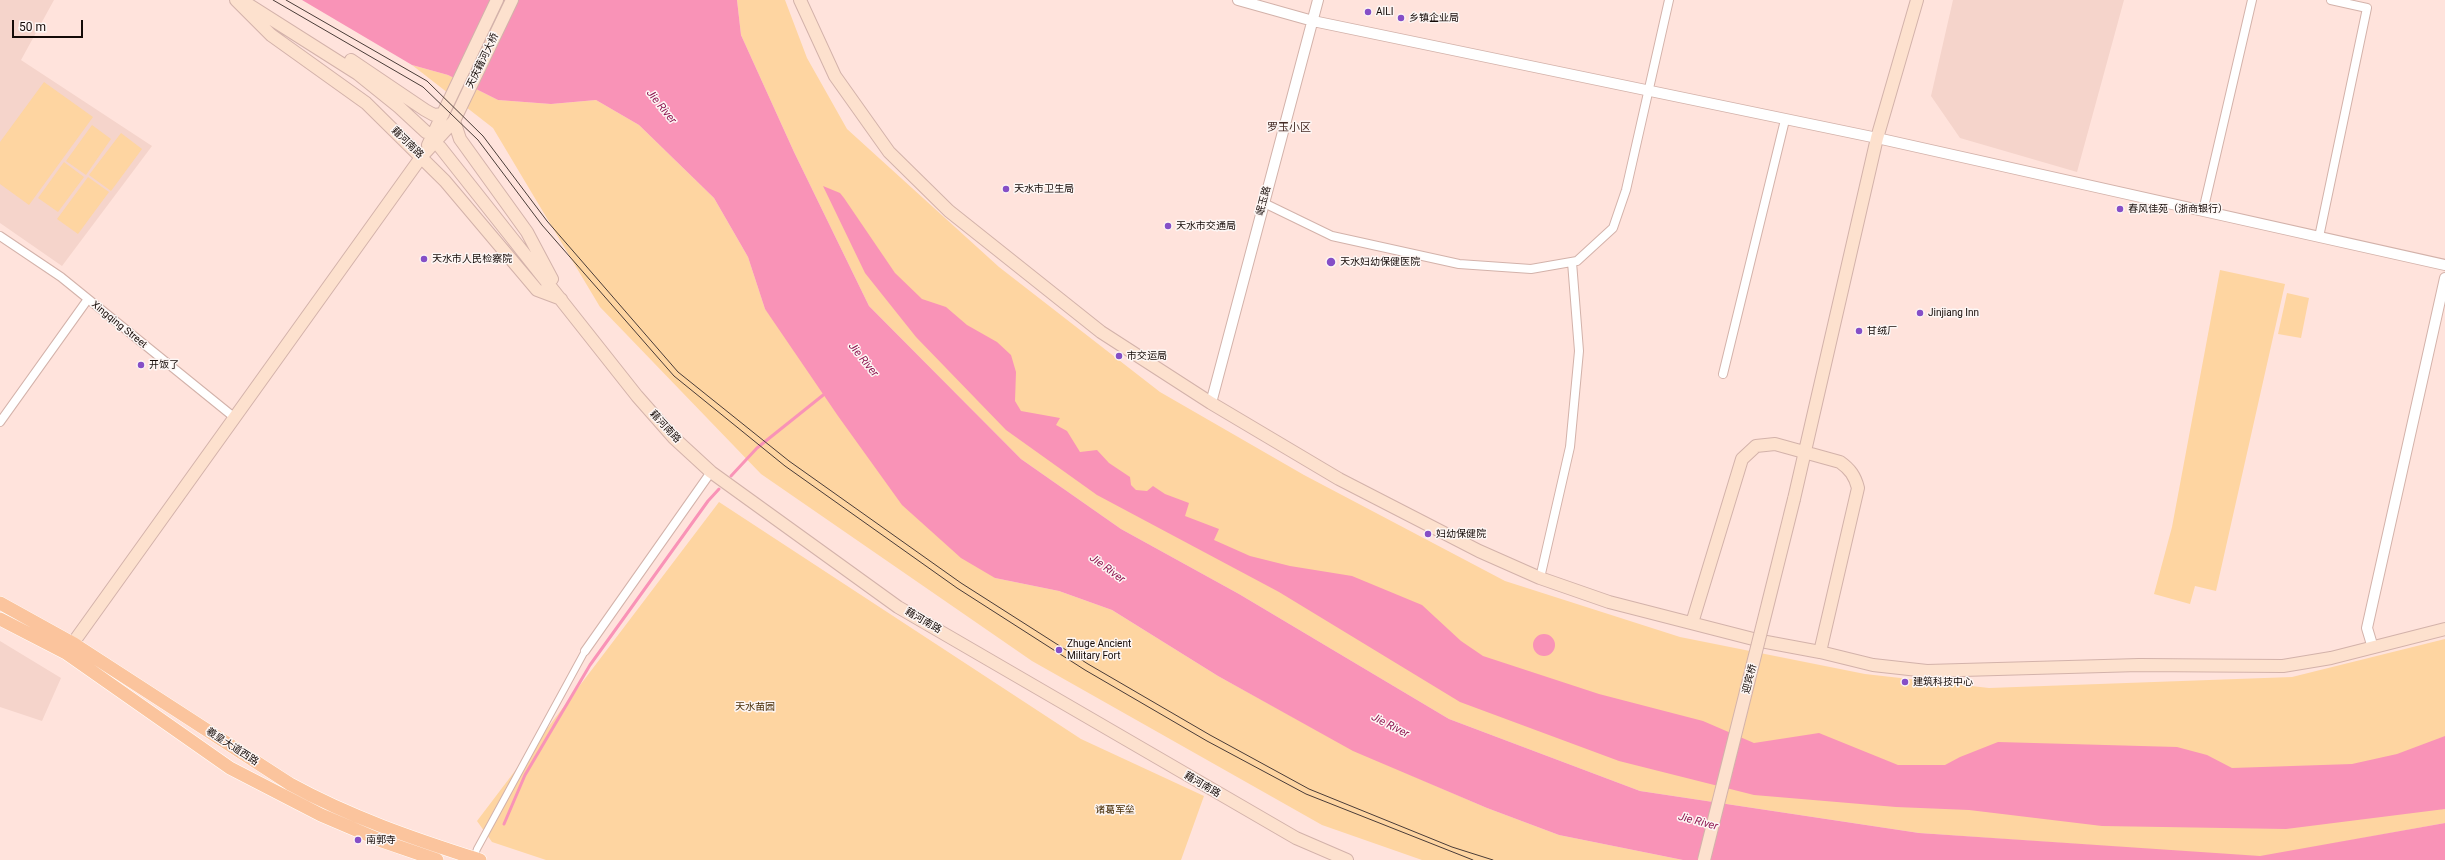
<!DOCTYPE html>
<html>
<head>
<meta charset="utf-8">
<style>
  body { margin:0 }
  #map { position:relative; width:2445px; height:860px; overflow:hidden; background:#ffe3dc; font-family:Roboto,sans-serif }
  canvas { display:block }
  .scale { position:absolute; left:12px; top:20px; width:71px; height:18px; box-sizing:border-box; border:2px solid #140a07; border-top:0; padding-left:5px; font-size:12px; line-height:14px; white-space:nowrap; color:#140a07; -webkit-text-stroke:3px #fdf6f4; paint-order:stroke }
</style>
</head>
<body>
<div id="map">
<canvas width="2445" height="860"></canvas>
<div class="scale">50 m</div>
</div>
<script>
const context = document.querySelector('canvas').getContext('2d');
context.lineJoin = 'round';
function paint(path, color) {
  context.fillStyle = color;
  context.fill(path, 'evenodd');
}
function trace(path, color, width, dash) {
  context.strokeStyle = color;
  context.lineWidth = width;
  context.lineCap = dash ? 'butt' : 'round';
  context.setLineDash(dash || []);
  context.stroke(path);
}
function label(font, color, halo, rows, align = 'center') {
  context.font = font + ' Roboto,"Noto Sans SC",sans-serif';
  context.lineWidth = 3;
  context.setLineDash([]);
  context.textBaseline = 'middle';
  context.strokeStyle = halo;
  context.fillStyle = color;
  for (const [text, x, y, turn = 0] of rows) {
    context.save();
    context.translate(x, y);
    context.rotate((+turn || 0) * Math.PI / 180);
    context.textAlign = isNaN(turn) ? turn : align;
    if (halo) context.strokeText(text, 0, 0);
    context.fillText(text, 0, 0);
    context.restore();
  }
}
paint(new Path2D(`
  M0,0H54L21,60L152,146L62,266L0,223Z
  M1953,0H2124L2077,172L1960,138L1931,96Z
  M0,641L61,678L42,721L0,707Z`), '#f5d4cb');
paint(new Path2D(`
  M737,0H785L807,58L847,129L999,267L1160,392L1304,475L1505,581L1680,637L1865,674L1989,688L2292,677L2445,639V823L2260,857L1919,833L1640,791L1449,719L1239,594L1121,529L1021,459L869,306L794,152L741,35Z
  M412,65L448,75L498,100L551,104L596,100L639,125L714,198L748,257L765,309L995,578L1059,591L1112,610L1218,676L1353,750L1487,808L1559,835L1683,860H1422L1322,825L1032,661L761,474L600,307L493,128Z
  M44,82L93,117L29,205L0,184V142Z
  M92,125L111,139L86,175L66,161Z
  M121,133L142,149L111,191L89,175Z
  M64,162L84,177L58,212L38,198Z
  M88,177L109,192L78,234L57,219Z
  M2220,270L2285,284L2216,591L2195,586L2190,604L2154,594L2172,527Z
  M2287,293L2309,298L2301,338L2278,334Z
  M719,502L1081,739L1204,796L1181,860H546L492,842L477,821Z`), '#fed5a1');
paint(new Path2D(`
  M302,0H737L741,35L794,152L869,306L1021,459L1121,529L1239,594L1449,719L1640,791L1919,833L2260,856L2445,823V860H1683L1559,835L1487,808L1353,751L1218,676L1112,610L1059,591L995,578L961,558L902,505L838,416L765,309L748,257L714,198L639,125L596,100L551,104L498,100L448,75L412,65Z
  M823,186L840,193L844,198L895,273L922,299L946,307L967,325L997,342L1011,355L1016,372L1015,401L1021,411L1060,418L1056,425L1067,431L1080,452L1097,450L1109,463L1130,477L1131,485L1136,490L1147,491L1153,486L1165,494L1189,503L1185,516L1219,529L1214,540L1250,556L1290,566L1352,576L1422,605L1461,641L1483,656L1599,694L1703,721L1754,743L1819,733L1898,765H1945L1960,757L1998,742L2177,747L2207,755L2232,768L2352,764L2397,754L2445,736V809L2286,829L2102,826L1969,810L1896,807L1754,795L1619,761L1460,702L1279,592L1097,495L1006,430L916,337L865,273Z
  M1533 645a11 11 0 1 1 22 0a11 11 0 1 1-22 0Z`), '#f993b7');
trace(new Path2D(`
  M731,476L757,448L827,392
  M504,824L525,775L590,665L708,501L719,489`), '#f993b7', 3);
const pedestrian = new Path2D(`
  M474,858L477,849L585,651`);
const minor = new Path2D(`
  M1264,203L1332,236L1459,264L1531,269L1577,261L1613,228L1626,190L1669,0
  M2203,211L2252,0
  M0,236L61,277L235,418
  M2319,237L2367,8L2331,0
  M1723,374L1785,120
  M0,422L88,299
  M1540,578L1570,447L1579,351L1572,262
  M585,651L711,472`);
const tertiary = new Path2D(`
  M1238,0L1313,21L1877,138L2445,265
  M1211,403L1318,0
  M2373,648L2367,628L2445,278`);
const secondary = new Path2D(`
  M236,0L271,35L366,103L445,181L537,290L561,299
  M800,0L835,76L889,152L949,211L1101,332L1211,403L1339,479L1479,551L1540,578L1609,602L1761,641L1820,652L1873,665L1927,671L2139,665L2283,666L2331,658L2445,629
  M246,3L358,74L399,107L426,132
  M351,60L425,110L434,115L443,114
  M454,121L460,139L527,232L552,279
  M428,145L497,0
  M440,147L637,396L674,438L711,472L898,607L1296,838L1347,860
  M1794,499L1877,138L1917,0
  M1692,623L1742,459L1756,446L1775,444L1840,462C1850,469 1855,476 1858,488L1820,652
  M68,650L422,156L454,121L512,0`);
const primary = new Path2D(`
  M0,603L74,644L290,784C350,817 414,839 480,860
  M0,619L66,653L230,768L321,815L382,841L437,860`);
trace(pedestrian, '#d3b2aa', 8);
trace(minor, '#d3b2aa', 10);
trace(tertiary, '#d3b2aa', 12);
trace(secondary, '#d3b2aa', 14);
trace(primary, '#fff', 14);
trace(pedestrian, '#fff', 6);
trace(minor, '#fff', 8);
trace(tertiary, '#fff', 10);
trace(secondary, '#fde1ce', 12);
trace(primary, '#fbc49d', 13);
trace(new Path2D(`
  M273,0L423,87L478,140L542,225L674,376L785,466L957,588L1085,670L1207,741L1306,794L1473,860
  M286,0L427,81L483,136L547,221L678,372L789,461L961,583L1088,664L1210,735L1309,789L1452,847L1493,860`), '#4a3c38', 1);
const secondaryBridge = new Path2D(`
  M1704,860L1794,499`);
trace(secondaryBridge, '#d3b2aa', 14, []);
trace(secondaryBridge, '#fde1ce', 12);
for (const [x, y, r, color] of [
  [1368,12,4,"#854fc7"],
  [1401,18,4,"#854fc7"],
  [1006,189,4,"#854fc7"],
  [2120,209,4,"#854fc7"],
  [1168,226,4,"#854fc7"],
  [424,259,4,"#854fc7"],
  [1331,262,5,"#854fc7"],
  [1920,313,4,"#854fc7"],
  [1859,331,4,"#854fc7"],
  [1119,356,4,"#854fc7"],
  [141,365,4,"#854fc7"],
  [1428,534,4,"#854fc7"],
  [1059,650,4,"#854fc7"],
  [1905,682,4,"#854fc7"],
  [358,840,4,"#854fc7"]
]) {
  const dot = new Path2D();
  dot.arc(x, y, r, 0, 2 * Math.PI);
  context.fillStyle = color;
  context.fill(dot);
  trace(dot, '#fdf6f4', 1.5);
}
label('10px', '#140a07', '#fdf6f4', [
  ["AILI",1376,12],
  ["乡镇企业局",1409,18],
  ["天水市卫生局",1014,189],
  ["春风佳苑（浙商银行）",2128,209],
  ["天水市交通局",1176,226],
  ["天水市人民检察院",432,259],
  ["天水妇幼保健医院",1340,262],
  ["Jinjiang Inn",1928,313],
  ["甘绒厂",1867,331],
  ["市交运局",1127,356],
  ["开饭了",149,365],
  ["妇幼保健院",1436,534],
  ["Zhuge Ancient",1067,644],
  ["Military Fort",1067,656],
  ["建筑科技中心",1913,682],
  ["南郭寺",366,840]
], 'left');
label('10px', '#140a07', '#fdf6f4', [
  ["天庆藉河大桥",483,61,-64],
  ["藉河南路",407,143,44],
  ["岷玉路",1264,201,-75],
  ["Xingqing Street",119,325,39],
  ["藉河南路",665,427,47],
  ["藉河南路",923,621,30],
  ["迎宾桥",1750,679,-76],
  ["羲皇大道西路",232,747,33],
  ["藉河南路",1202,785,30]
]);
label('10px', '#492f08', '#fdf6f4', [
  ["天水苗园",755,707],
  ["诸葛军垒",1115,810]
]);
label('italic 11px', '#8e1651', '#fdf6f4', [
  ["Jie River",661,107,51],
  ["Jie River",863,360,51],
  ["Jie River",1107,569,36],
  ["Jie River",1390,726,27],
  ["Jie River",1698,822,15]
]);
label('11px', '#442a24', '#fdf6f4', [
  ["罗玉小区",1289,128]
]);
</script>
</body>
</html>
